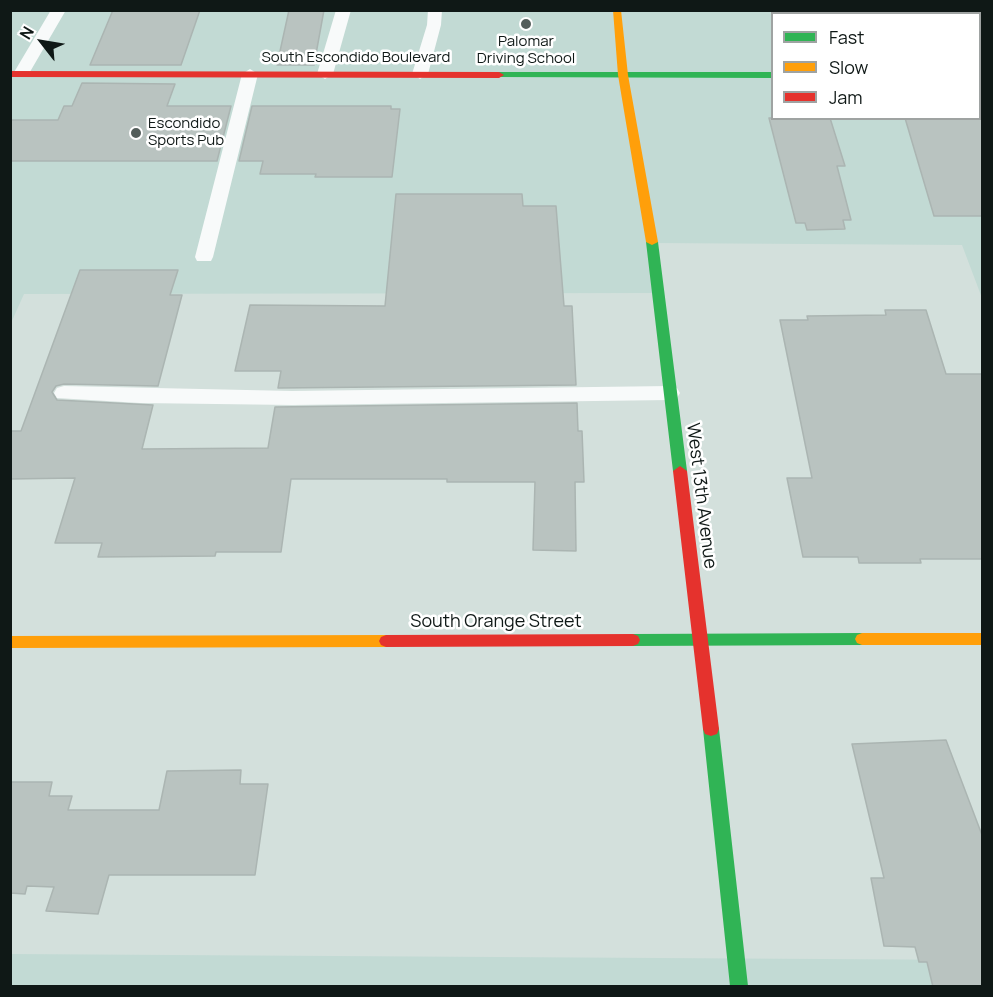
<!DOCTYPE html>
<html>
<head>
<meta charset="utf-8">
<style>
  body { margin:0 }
  #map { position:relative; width:993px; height:997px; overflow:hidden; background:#d3e0dc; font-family:Manrope,sans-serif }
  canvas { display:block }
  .frame { position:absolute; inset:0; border:12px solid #0f1816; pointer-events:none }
  .legend { position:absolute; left:771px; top:12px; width:210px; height:108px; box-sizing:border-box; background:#fff; border:2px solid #9fa3a2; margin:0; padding:8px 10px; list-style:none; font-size:18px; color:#0f1816 }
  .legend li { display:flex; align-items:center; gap:12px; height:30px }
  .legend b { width:30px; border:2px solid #9fa3a2 }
  .north { position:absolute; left:12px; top:12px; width:60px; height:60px; -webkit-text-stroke:4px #fff; paint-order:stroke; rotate:301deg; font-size:16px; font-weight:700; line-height:24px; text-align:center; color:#0f1816 }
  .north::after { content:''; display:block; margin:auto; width:21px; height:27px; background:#0f1816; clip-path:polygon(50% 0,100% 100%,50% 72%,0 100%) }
</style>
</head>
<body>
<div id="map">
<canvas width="993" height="997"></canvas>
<div class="frame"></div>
<ul class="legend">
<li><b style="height:8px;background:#30b455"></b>Fast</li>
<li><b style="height:8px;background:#ff9f0a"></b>Slow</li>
<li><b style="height:8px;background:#e5322d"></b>Jam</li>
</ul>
<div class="north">N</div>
</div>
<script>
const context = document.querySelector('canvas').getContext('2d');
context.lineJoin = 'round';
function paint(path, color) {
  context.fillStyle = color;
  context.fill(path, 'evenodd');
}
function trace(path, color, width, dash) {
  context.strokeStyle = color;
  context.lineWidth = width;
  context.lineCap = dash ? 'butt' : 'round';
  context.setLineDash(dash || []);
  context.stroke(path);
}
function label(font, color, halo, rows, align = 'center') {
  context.font = font + ' Manrope,sans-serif';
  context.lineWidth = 5;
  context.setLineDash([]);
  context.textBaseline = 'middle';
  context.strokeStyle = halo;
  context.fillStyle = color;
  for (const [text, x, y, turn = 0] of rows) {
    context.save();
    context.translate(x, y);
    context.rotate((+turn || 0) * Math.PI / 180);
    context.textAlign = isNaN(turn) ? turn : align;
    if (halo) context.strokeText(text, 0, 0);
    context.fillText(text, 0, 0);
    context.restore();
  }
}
paint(new Path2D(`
  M11,11H982V298L962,245L653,243L658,293L24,294L11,323ZM772,14H980V118H772Z
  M10,954L982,960V986H11Z`), '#c2dad4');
const building = new Path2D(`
  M113,10H200L181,65H90Z
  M289,10H324L314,65H277Z
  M82,83L175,84L167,106H231L217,161H10V120H58L64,106H72Z
  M252,106H391V109H400L392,177H315L316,174H260L263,161H239Z
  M769,118H830L845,166H837L851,220H843L845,229L807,230L805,223H796Z
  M905,118H982V216H934Z
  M396,194H522L523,206H556L564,306H572L576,385L278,388L281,371H235L250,305L385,306Z
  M80,270H178L170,295H182L158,386L64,384L56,386L52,392L57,400L153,405L142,449L268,448L275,407L577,403L578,431H582L584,482H575L576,551L533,550L535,482H447V479H291L281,552H216L215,556L98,557L102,543H55L75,478L10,479V431H21Z
  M885,310H926L946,374H982V559H920L921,563H859L858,557H803L787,478H812L780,320H808L807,316L886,315Z
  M946,740L982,835V987H933L927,962H919L915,947L884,946L871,878H884L852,744Z
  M241,770L240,784H268L255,875H109L98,914L46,911L54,887L27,886L25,894L10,893V782H52L49,796H72L68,810H159L167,771Z`);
paint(building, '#b9c3c0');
trace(building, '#abb5b2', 1.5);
paint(new Path2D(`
  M51,10H66L27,77H15L13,74Z
  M336,10H351L333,74L325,79L317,74Z
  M428,10H442L441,25L428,74L420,79L412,74L427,25Z
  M250,69L258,74L213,257L211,261H197L195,257L242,74Z
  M64,386L292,391L670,386L677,388L680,393L677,398L670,400L292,405L140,403L57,398L54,393L57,388Z`), '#f8fafa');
paint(new Path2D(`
  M499,72H772V78L496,77V73Z
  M980,73H982V79H980Z
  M652,239L658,242L687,471L680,476L673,471L646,242Z
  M862,633L867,635L869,639L867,643L862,645L633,646L628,644L626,640L628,636L633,634Z
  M711,722L717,724L719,729L748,986H730L703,729L705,724Z`), '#30b455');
paint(new Path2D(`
  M613,10H621L628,75L658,242L652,245L646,242L618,75Z
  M862,633H982V645H862L857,643L855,639L857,635Z
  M386,635L391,637L393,641L391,645L386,647L10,648V636Z`), '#ff9f0a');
paint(new Path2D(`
  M10,71L499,72L504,75L499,78L10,77Z
  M680,466L687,471L719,729L717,734L711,736L705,734L703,729L673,471Z
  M633,634L638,636L640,640L638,644L633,646L386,647L381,645L379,641L381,637L386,635Z`), '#e5322d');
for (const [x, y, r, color] of [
  [526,24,6,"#545e5b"],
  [136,133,6,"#545e5b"]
]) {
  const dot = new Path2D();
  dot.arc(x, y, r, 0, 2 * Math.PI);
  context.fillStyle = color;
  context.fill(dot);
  trace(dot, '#fff', 2);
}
label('15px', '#0f1816', '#fff', [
  ["Palomar",526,42],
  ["Driving School",526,59],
  ["Escondido",148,124,"left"],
  ["Sports Pub",148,141,"left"]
]);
label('15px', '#0f1816', '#fff', [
  ["South Escondido Boulevard",356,58]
]);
label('18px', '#0f1816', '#fff', [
  ["West 13th Avenue",701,496,83],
  ["South Orange Street",496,622]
]);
</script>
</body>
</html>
